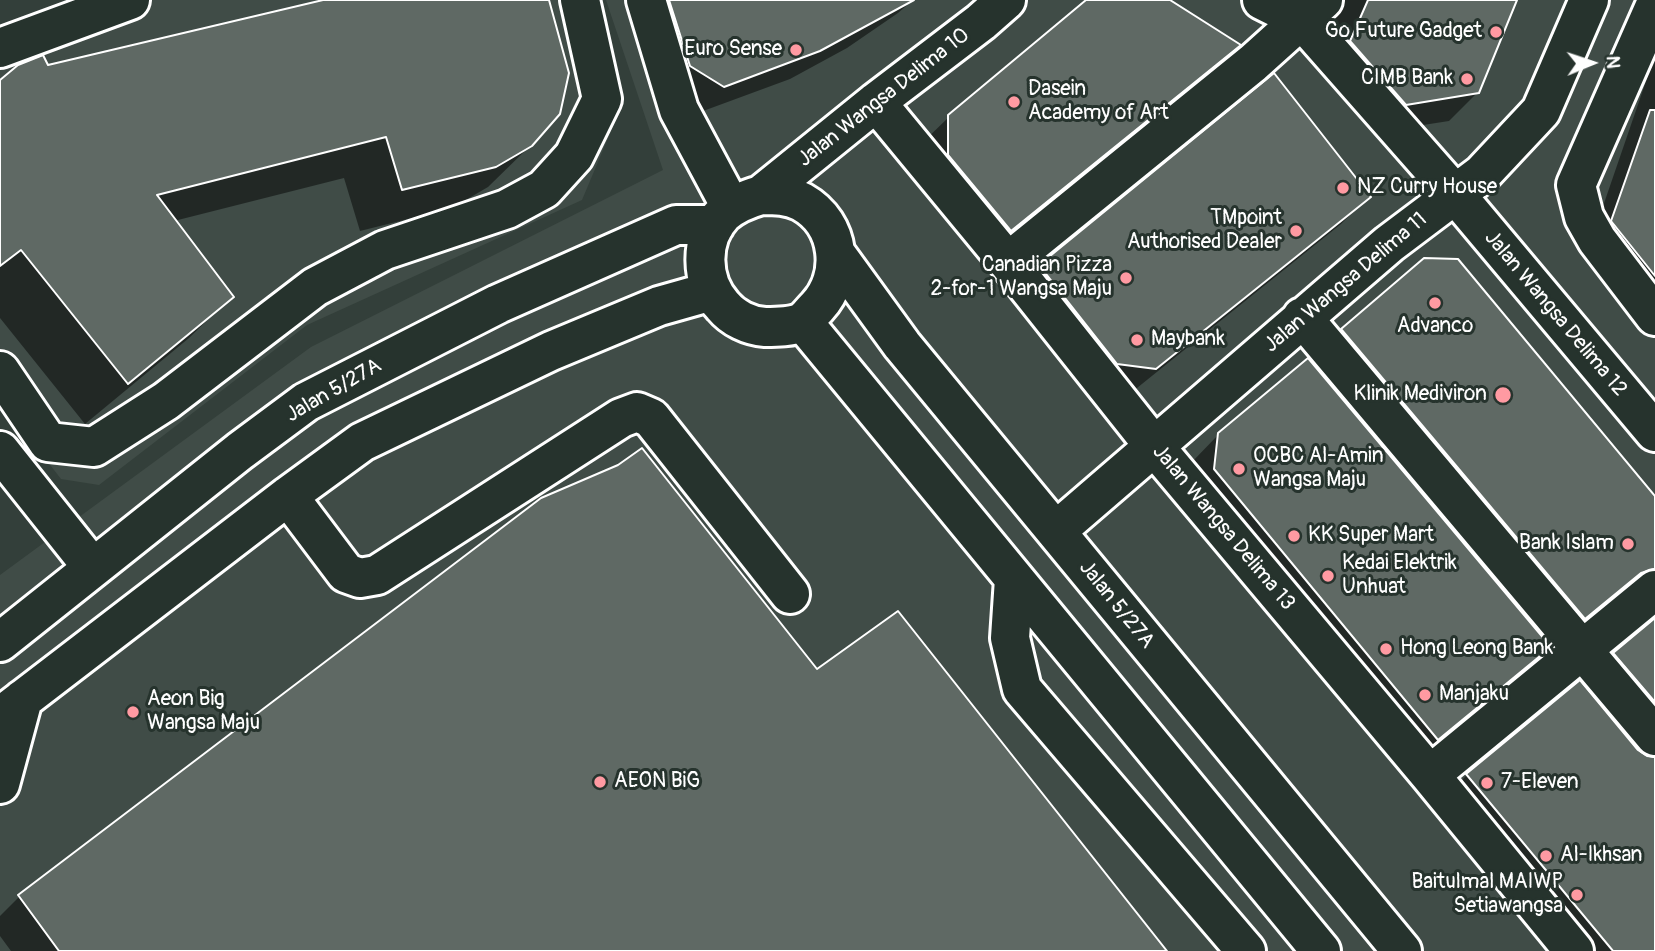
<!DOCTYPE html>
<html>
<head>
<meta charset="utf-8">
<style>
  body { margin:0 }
  #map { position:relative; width:1655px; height:951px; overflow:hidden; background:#333f3a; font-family:Pangolin,sans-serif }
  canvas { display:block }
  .north { position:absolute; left:1557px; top:28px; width:70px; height:70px; -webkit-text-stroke:5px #26332d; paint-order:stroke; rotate:88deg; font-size:19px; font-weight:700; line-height:28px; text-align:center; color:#fff }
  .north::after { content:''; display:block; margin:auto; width:24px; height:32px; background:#fff; clip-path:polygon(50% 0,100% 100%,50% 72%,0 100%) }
</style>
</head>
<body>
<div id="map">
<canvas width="1655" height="951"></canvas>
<div class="north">N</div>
</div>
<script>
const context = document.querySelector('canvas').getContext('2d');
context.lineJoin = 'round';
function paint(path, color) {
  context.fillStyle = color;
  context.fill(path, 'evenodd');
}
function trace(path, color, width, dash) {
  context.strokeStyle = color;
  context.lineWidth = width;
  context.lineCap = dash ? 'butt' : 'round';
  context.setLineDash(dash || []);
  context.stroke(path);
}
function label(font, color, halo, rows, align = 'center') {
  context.font = font + ' Pangolin,sans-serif';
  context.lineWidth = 6;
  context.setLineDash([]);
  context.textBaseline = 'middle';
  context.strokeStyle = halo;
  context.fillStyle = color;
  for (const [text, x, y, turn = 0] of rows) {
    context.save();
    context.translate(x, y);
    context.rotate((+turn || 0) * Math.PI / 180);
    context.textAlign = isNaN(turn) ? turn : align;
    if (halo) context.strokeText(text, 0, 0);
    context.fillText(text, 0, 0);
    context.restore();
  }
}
paint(new Path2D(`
  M153,0H590L593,13L624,100L582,200L307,325L99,485L61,479L0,400V39Z
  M606,0H1655V951H0V575L311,347L663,170Z`), '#404c47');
paint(new Path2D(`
  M331,0H547L531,145L488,187L452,208L360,231L344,178L174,221L231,297L189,338L85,424L0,318V82L48,67Z
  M628,0H913L898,13L847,48L790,79L695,114Z
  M1089,0H1167L1238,45L1210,72L982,258L921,144L950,116Z
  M1245,0H1515L1478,92L1449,121L1378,132L1315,37Z
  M1655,55V326L1590,244Z
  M1274,76L1369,196L1341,224L1127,396L1012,294L1040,267Z
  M1425,260L1655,499V951H1562L1439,803L1467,775L1579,683L1638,752L1649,760L1645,750L1587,682L1614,654L1648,626L1650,616L1622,596L1611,601L1556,646L1314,358L1342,330Z
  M1219,434L1549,647L1521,675L1409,767L1191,463Z
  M542,499L816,672L1165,951H11L0,936V916L19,897Z`), '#0007');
const building = new Path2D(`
  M323,0H549L569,73L560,114L532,146L496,167L402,190L386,137L157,195L234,297L128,384L21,250L0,266V80L18,65L43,55L48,65Z
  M669,0H914L820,51L724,87L690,66Z
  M1086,0H1170L1241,45L1011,231L948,155V115Z
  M1368,0H1517L1479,93L1406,105L1350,41Z
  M1274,73L1371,197L1156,369L1117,364L1039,265Z
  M1650,110H1655V276L1611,221Z
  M1424,258L1458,259L1655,496V569L1641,573L1585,619L1341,329Z
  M1308,358L1551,647L1438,740L1214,469L1218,433Z
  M642,448L817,669L898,611L1167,951H59L18,895L541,498L618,465Z
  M1655,618V702L1613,653Z
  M1580,680L1638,750L1647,756L1655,757V951H1613L1466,774Z`);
paint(building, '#5f6964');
trace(building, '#fff', 2);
const minor = new Path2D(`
  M646,0L679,110L731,207
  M1262,0L1302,20L1456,195L1655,432
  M1655,6L1576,185L1584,217L1597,240L1655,316
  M0,48L130,0
  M876,102L1008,262L1154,446L1430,775L1574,951
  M761,195C775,195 789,195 802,202C841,224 846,276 817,307C812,312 807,319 802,322C792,327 776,327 765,327C749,326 733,318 723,306C700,281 699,239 723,214C734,204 747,199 761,195Z
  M761,195L876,102L981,22L1006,0
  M836,254L902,345L1402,951
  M1008,262L1253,63L1323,0
  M1302,317L1655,736
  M803,322L1321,951
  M0,371L48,442L94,447L166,401L315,287L385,250L507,209L544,189L574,156L602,99L580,0
  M0,451L93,568
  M288,496L346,573L360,578L377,575L621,418L637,412L651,418L790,594
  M1056,531L1389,244L1482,174L1541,111L1589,0
  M1014,579L1010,638L1022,689L1246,951
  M0,642L240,451L306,402L498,304L676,225H715
  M0,717L288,496L362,442L551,351L659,306L712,291
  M1430,775L1655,590
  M0,784L23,699`);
trace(minor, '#fff', 44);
trace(minor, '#26332d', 38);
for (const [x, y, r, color] of [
  [1496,32,7,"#ff9aa2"],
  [796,50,7,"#ff9aa2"],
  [1467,79,7,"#ff9aa2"],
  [1014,102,7,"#ff9aa2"],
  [1343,188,7,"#ff9aa2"],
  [1296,231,7,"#ff9aa2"],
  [1126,278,7,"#ff9aa2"],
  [1435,303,7,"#ff9aa2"],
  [1137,340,7,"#ff9aa2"],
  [1503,395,9,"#ff9aa2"],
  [1239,469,7,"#ff9aa2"],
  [1294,536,7,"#ff9aa2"],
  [1628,544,7,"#ff9aa2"],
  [1328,576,7,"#ff9aa2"],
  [1386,649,7,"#ff9aa2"],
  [1425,695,7,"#ff9aa2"],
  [133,712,7,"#ff9aa2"],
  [600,782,7,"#ff9aa2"],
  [1487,783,7,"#ff9aa2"],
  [1546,856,7,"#ff9aa2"],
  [1577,895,7,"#ff9aa2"]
]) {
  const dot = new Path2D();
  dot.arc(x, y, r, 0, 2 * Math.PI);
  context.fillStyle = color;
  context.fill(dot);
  trace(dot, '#26332d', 2.5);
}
label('21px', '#fff', '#26332d', [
  ["Go Future Gadget",1482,32,"right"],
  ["Euro Sense",782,50,"right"],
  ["CIMB Bank",1453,79,"right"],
  ["Dasein",1028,90],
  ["Academy of Art",1028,114],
  ["NZ Curry House",1357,188],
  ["TMpoint",1282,219,"right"],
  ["Authorised Dealer",1282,243,"right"],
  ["Canadian Pizza",1112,266,"right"],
  ["2-for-1 Wangsa Maju",1112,290,"right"],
  ["Advanco",1435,327,"center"],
  ["Maybank",1151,340],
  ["Klinik Mediviron",1487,395,"right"],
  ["OCBC Al-Amin",1253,457],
  ["Wangsa Maju",1253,481],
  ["KK Super Mart",1308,536],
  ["Bank Islam",1614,544,"right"],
  ["Kedai Elektrik",1342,564],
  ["Unhuat",1342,588],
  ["Hong Leong Bank",1400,649],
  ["Manjaku",1439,695],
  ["Aeon Big",147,700],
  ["Wangsa Maju",147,724],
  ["AEON BiG",614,782],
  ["7-Eleven",1501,783],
  ["Al-Ikhsan",1560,856],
  ["Baitulmal MAIWP",1563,883,"right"],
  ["Setiawangsa",1563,907,"right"]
], 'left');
label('21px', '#fff', '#26332d', [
  ["Jalan Wangsa Delima 10",884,98,-38],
  ["Jalan Wangsa Delima 11",1346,283,-40],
  ["Jalan Wangsa Delima 12",1555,314,50],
  ["Jalan 5/27A",334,391,-30],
  ["Jalan Wangsa Delima 13",1223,528,50],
  ["Jalan 5/27A",1116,605,51]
]);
</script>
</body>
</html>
